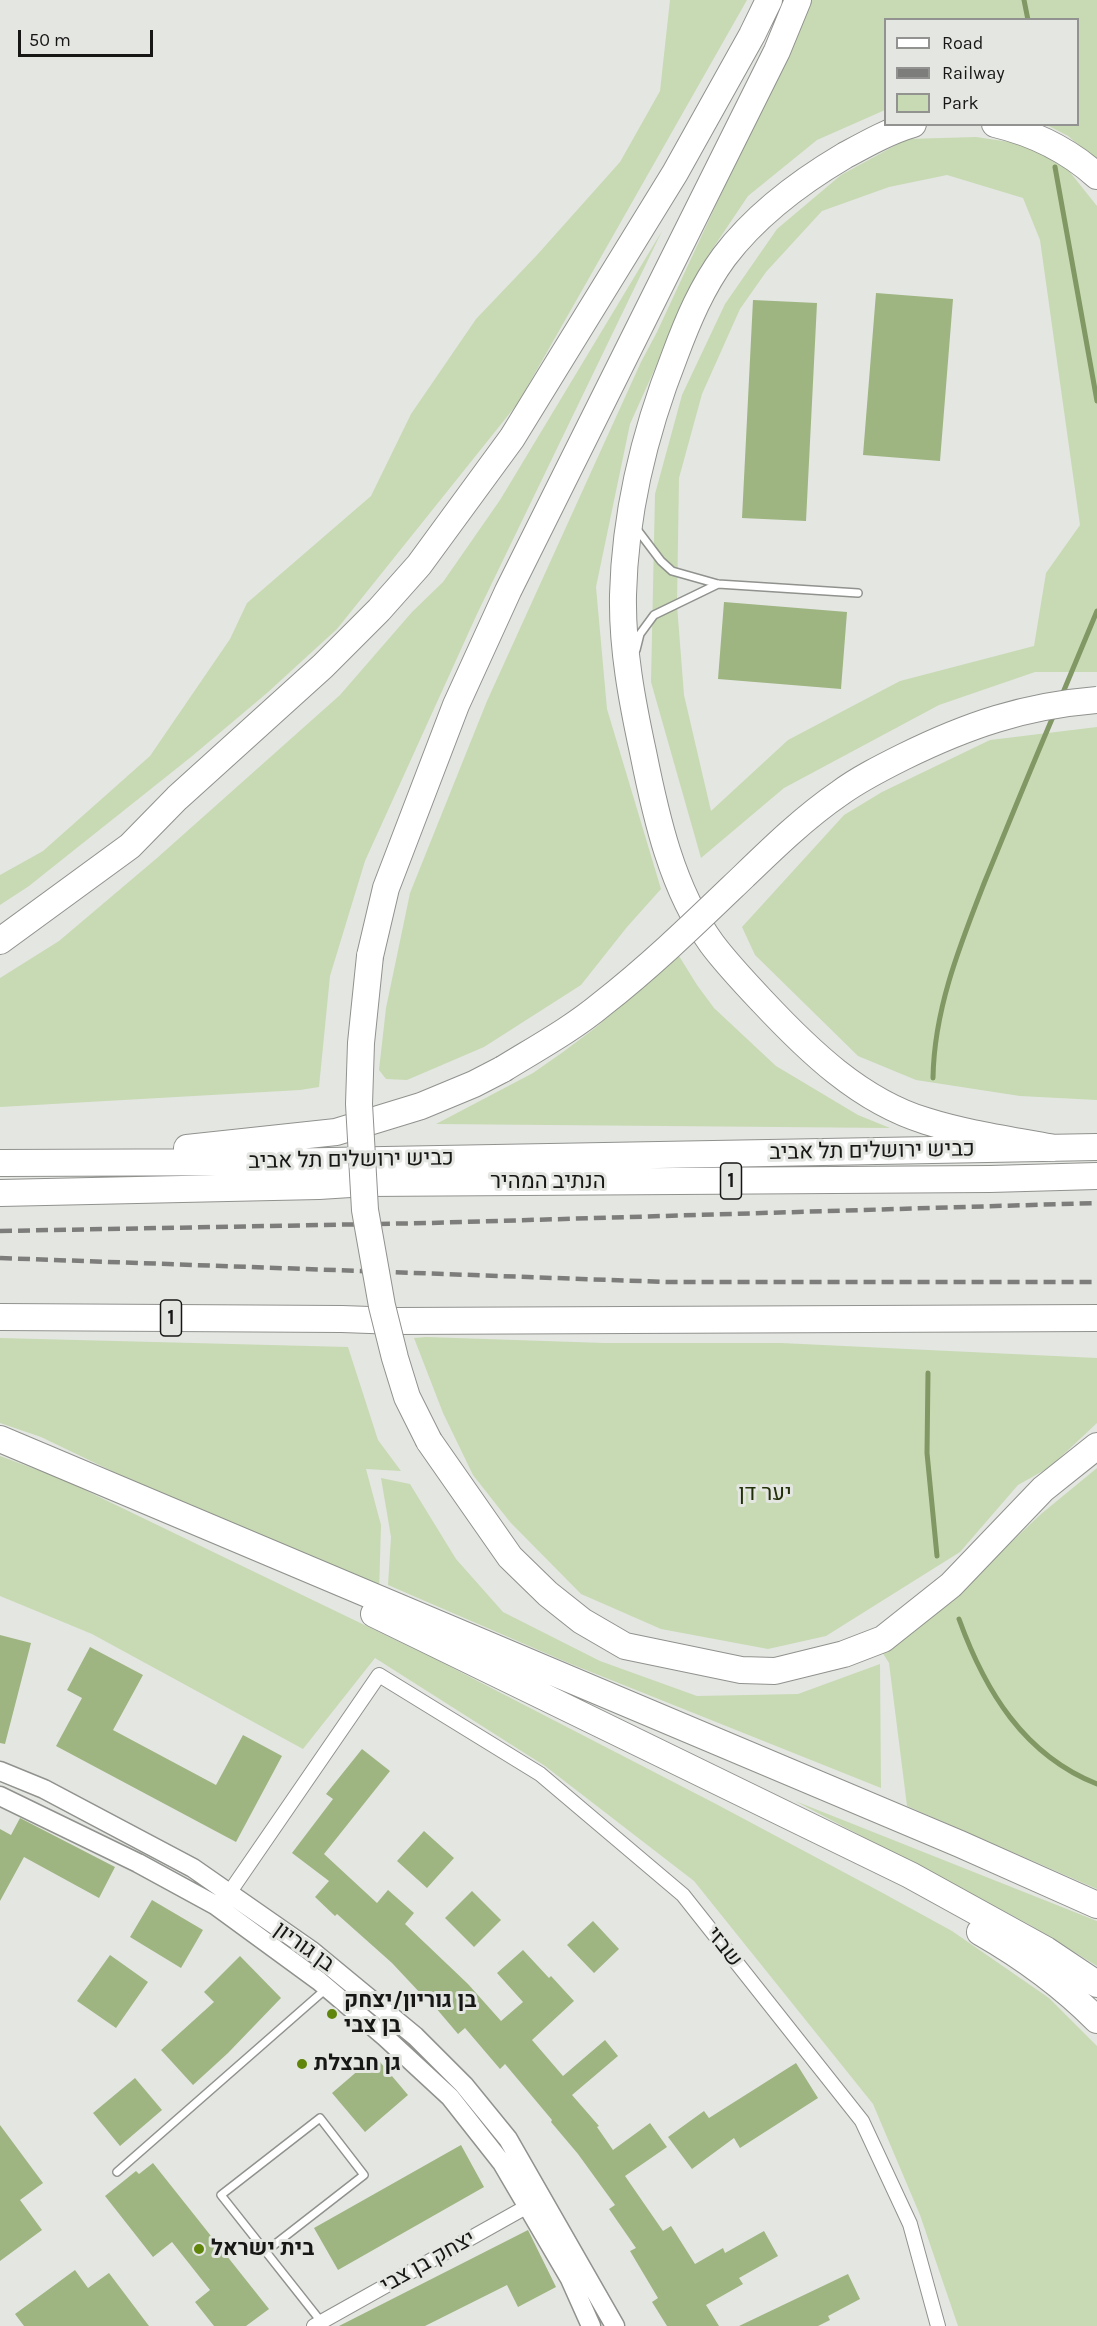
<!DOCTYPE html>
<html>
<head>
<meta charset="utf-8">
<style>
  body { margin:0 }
  #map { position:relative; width:1097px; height:2326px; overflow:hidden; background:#e4e6e2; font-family:Karla,sans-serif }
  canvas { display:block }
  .legend { position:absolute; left:884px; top:18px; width:195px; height:108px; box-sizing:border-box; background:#e4e6e2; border:2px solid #929390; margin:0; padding:8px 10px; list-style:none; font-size:18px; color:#171716 }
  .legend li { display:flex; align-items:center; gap:12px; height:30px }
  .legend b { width:30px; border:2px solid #929390 }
  .scale { position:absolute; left:18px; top:30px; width:135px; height:27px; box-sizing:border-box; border:3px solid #171716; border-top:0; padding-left:8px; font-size:18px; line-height:21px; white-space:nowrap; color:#171716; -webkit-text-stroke:4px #e4e6e2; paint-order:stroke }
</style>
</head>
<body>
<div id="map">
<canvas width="1097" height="2326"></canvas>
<ul class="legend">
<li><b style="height:8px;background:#fff"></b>Road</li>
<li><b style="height:8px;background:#7d7e7b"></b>Railway</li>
<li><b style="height:16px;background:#c8dab3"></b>Park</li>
</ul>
<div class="scale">50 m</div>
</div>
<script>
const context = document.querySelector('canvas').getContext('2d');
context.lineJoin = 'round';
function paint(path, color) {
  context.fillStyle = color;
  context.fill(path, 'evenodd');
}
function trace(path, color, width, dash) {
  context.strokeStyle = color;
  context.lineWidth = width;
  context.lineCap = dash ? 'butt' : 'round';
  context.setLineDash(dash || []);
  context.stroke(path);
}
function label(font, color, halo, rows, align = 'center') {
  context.font = font + ' Karla,Heebo,sans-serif';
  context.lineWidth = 6;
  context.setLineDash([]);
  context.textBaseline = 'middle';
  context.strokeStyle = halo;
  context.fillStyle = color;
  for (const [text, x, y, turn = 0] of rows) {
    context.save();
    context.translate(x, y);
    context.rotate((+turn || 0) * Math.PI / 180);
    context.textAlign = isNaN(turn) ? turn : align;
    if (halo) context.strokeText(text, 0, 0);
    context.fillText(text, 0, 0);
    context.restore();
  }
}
paint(new Path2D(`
  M670,0H747L518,403L337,629L267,693L191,757L29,886L0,905V875L43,851L150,756L230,639L247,603L371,496L411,414L476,319L537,255L620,162L660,91Z
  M811,0H1097V161L1068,136L1047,125L1078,124V20H886L885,110L817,140L748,196L701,266L630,424L596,587L607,709L661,889L627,927L581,985L484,1047L407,1080L386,1079L379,1070L386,1008L410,893L487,701L641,362L657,332Z
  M976,137L1030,145L1069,171L1097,206V672H1035L939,705L784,788L701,858L651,682L655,494L682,395L725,304L777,229L841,175L907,139ZM947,175L1023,198L1040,240L1080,525L1046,573L1034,646L900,681L788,740L711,811L684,695L677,605L679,478L702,394L740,309L766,272L822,211L889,187Z
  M662,231L477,614L365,861L330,976L319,1087L300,1090L0,1107V978L59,941L157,858L340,695L412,612L443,582L500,500Z
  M1097,727V1100L1020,1096L916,1080L858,1056L755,955L742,927L844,815L882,792L990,740Z
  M679,956L697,985L714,1008L776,1066L858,1115L890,1128L436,1124L533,1073L563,1052L595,1028Z
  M426,1337L604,1343H781L1097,1358V1423L1050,1467L1018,1485L960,1552L826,1636L768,1649L661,1629L581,1594L510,1522L473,1475L443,1413L414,1338Z
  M0,1338L348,1347L378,1440L401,1471L366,1469L381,1525L379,1593L197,1512L41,1437L0,1423Z
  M0,1456L62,1479L439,1661L716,1804L879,1891L952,1931L1049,1998L1097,2046V2326H958L920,2215L873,2104L694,1881L545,1766L375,1658L303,1749L92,1634L0,1596Z
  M1097,1468V1889L907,1806L889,1663L882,1652L932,1617L1041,1514Z
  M381,1478L410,1484L456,1559L503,1612L600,1661L697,1696L798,1694L880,1664L881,1788L566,1662L388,1585L391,1537Z
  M795,1801L1097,1921V1966L1030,1925Z`), '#c8dab3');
trace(new Path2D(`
  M1024,0L1028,20
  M1055,167L1097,401
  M1062,695L1097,611
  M933,1078C934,1009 960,945 985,881C1008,825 1031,768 1055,712
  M928,1373L927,1453L937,1556
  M959,1619C985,1691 1024,1755 1097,1784`), '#819764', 5);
paint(new Path2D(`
  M876,293L953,299L940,461L863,455Z
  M753,300L817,303L806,521L742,518Z
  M724,602L847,612L841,689L718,679Z
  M0,1635L31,1643L5,1744L0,1743Z
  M90,1647L143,1675L113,1730L216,1785L243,1735L282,1756L236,1842L56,1746L82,1698L67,1690Z
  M362,1749L390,1771L324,1854L377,1903L388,1890L414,1913L405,1924L468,1984L501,2021L523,2002L497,1973L523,1950L549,1978L551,1976L574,2001L532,2040L563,2076L605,2040L618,2056L572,2095L599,2126L597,2127L613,2150L650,2123L667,2147L625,2176L663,2231L671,2226L695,2264L723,2248L725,2253L764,2231L778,2256L739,2278L743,2284L706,2305L719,2326H667L652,2302L658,2298L630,2251L636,2248L609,2209L615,2205L578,2154L551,2122L552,2120L505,2064L500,2069L465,2028L458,2034L424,1994L422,1995L392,1963L337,1914L335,1916L315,1897L329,1881L292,1853L333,1799L326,1794Z
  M20,1818L115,1867L99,1898L24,1857L0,1901V1829L11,1835Z
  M424,1831L454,1858L427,1888L397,1861Z
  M472,1891L501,1920L474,1947L445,1918Z
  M152,1900L203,1930L181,1968L130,1937Z
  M593,1921L619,1949L594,1973L567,1945Z
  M110,1955L148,1982L116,2028L77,2001Z
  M240,1956L281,1998L228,2053L193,2085L161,2050L214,2002L204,1992Z
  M375,2056L408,2095L365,2132L332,2093Z
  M796,2063L818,2098L740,2148L734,2138L692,2169L668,2137L704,2111L709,2118Z
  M135,2078L162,2110L120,2146L93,2113Z
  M0,2125L43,2183L20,2200L42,2230L0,2261Z
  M461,2145L484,2187L338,2270L314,2228Z
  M153,2163L269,2309L246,2326H214L195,2302L210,2290L172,2242L153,2257L105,2196L136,2171L139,2174Z
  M528,2230L556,2287L518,2307L507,2285L425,2326H339Z
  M75,2270L88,2288L109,2273L149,2326H24L15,2314Z
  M848,2274L860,2299L828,2316L830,2320L818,2326H739Z`), '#9eb581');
const service = new Path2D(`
  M636,528L661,561L672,571L718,584L858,593
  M636,650L640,634L654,615L718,584
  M117,2172L327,1988
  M265,2252L364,2175L320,2118L221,2195L323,2324`);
const minor = new Path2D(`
  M225,1899L379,1675L540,1774L683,1895L862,2121L910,2224L938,2326
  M314,2326L535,2202`);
const tertiary = new Path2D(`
  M0,1771L44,1789L193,1868L312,1951L415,2036L464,2085L508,2139L615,2326
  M0,1796L138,1863L215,1905L319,1981L385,2037L450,2097L502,2163L570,2279L591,2326`);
const motorway = new Path2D(`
  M913,124C889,131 866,144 844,156C800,182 755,216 724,257C702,287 688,320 675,355C645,431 625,513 623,595C622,648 632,701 643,752C656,817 672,889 712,944C727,964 745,983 762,1001C808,1050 860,1101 926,1121C967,1134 1012,1140 1054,1148
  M995,124C1033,133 1068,150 1097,176
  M0,941L130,846L177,798L323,666L379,610L419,565L512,438L675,173L752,35L769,0
  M370,956L386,888L456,705L508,591L777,51L798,0
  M187,1148L336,1132L421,1106L474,1084L503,1069
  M0,1163L275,1162L1097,1147
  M0,1193L319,1186L366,1183L990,1179L1097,1176
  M0,1317L342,1319L397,1321L1097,1318
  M0,1439L960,1844L1097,1905
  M429,1441L510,1557L548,1594L582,1621L625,1646L741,1670L775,1671L844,1654L883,1639L951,1585L1043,1489L1097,1446
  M374,1614L910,1875L1046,1950L1097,1984
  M980,1932C1022,1956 1063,1986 1097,2020`);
trace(service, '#90928e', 10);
trace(minor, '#90928e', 16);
trace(tertiary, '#90928e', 21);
trace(motorway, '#90928e', 28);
trace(service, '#fff', 7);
trace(minor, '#fff', 14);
trace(tertiary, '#fff', 18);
trace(motorway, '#fff', 26);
trace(new Path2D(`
  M0,1231L429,1223L1097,1203
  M0,1258L666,1282H1097`), '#7d7e7b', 4.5, [12, 6]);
const motorwayBridge = new Path2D(`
  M370,956L361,1043L359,1104L365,1210L382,1306L395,1358L407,1397L429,1441
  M503,1069C537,1048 572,1029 602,1004C652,965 698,920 744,876C774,847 805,817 840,793C859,779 881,768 903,757C968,725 1024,706 1097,700`);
trace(motorwayBridge, '#90928e', 28, []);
trace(motorwayBridge, '#fff', 26);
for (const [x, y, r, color] of [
  [332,2014,6,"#5f860a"],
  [302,2064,6,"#5f860a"],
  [199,2249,6,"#5f860a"]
]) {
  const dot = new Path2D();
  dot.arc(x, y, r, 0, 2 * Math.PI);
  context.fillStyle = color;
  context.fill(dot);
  trace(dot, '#e4e6e2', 2);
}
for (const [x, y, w] of [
  [731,1181,21],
  [171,1318,21]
]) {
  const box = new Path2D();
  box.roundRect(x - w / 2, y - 18, w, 36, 4.5);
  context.fillStyle = '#e4e6e2';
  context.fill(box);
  trace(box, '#171716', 1.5);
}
label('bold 21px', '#171716', null, [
  ["1",731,1181],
  ["1",171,1318]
]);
label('22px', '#171716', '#e4e6e2', [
  ["כביש ירושלים תל אביב",872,1151,-1],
  ["כביש ירושלים תל אביב",351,1160,-1],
  ["הנתיב המהיר",548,1182],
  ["בן גוריון",304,1947,36],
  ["שבזי",724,1947,52],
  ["יצחק בן צבי",428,2262,-29]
]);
label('22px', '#223009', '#e4e6e2', [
  ["יער דן",765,1494]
]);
label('bold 22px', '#171716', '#e4e6e2', [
  ["בן גוריון/יצחק",344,2001],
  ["בן צבי",344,2026],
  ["גן חבצלת",314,2064],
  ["בית ישראל",211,2249]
], 'left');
</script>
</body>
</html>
